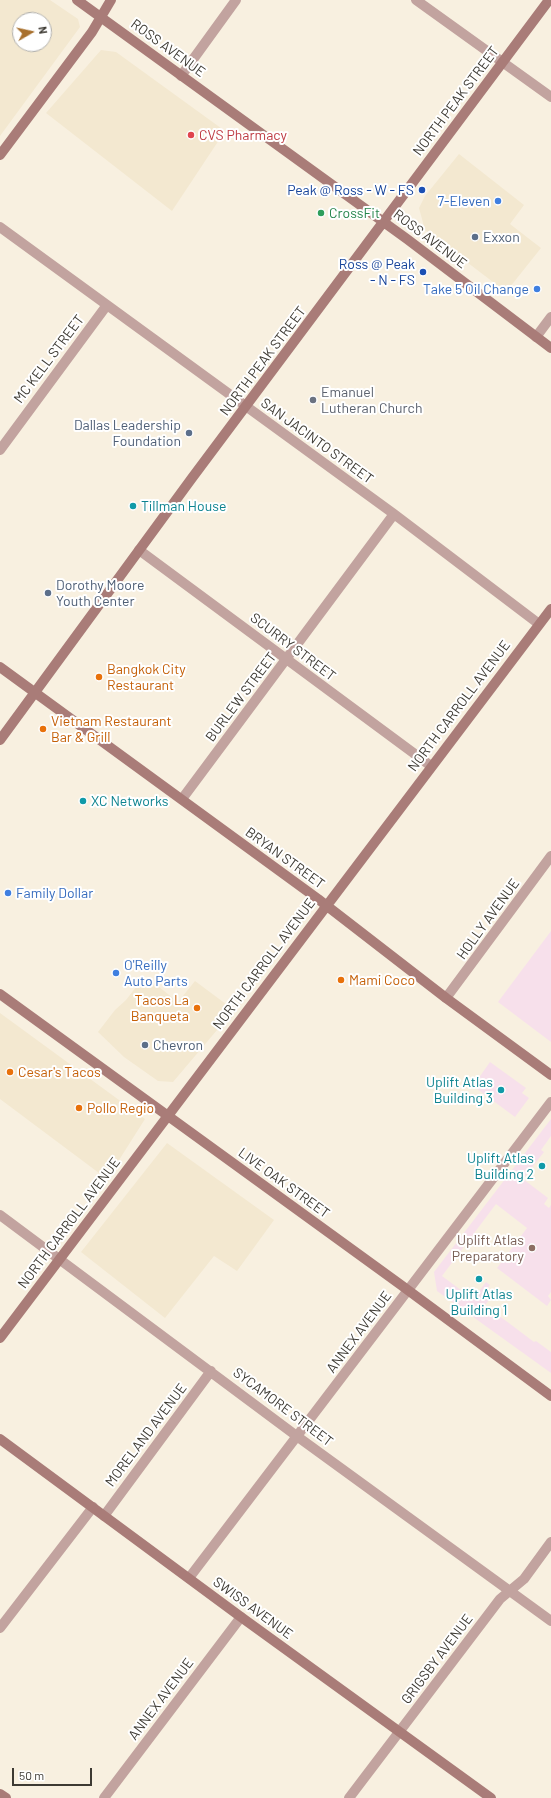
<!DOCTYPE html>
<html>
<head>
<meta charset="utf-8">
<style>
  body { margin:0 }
  #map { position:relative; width:551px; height:1798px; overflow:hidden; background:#f8f0e0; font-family:Barlow,sans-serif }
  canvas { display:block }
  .north { position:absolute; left:12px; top:12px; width:40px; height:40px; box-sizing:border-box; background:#fff; border:1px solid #b1b0ad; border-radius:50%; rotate:81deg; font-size:11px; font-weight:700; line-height:16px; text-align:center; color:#3d3a33 }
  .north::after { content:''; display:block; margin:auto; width:14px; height:18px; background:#a8702d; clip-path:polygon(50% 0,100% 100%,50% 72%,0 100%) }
  .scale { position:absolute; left:12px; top:1768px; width:80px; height:18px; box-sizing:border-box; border:2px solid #3d3a33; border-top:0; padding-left:5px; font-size:12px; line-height:14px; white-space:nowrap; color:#3d3a33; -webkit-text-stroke:3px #fff; paint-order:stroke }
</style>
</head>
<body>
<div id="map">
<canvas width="551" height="1798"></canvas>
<div class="north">N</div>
<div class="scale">50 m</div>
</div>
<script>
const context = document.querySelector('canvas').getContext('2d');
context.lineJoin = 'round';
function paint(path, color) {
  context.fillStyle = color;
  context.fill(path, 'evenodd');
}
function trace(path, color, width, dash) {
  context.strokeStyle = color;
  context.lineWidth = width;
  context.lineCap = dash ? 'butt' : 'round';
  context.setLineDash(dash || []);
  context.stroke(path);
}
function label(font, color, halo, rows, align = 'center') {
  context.font = font + ' Barlow,sans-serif';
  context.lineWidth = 4;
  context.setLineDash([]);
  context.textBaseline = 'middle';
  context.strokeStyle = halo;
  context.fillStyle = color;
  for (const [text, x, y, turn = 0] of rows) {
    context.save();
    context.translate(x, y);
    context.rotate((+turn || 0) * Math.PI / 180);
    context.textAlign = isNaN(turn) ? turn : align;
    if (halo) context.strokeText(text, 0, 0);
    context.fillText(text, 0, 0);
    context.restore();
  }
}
paint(new Path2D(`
  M0,0H50L78,19L80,27L0,136ZM20,20H44V44H20Z
  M101,50L116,52L225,131L172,211L46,113Z
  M459,154L524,205L510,224L541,248L506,292L425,230L419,208L425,196Z
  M143,978L149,979L178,1002L195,981L234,1010L173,1082L158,1081L124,1057L98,1032L115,1010L126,1000Z
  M0,1013L145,1119L107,1179L0,1099Z
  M167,1143L274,1220L237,1271L214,1256L165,1318L81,1252Z`), '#f3e8d0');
paint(new Path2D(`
  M551,931V1042L498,1002Z
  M490,1062L526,1088L522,1093L529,1098L515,1117L473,1086Z
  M551,1119V1136L541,1150L544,1152L523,1179L548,1198L544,1204L549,1208L551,1205V1292L548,1296L551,1300L547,1306L497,1268L527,1228L496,1204L442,1276L473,1299L486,1282L490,1285L485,1292L492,1297L485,1305L534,1342L536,1341L551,1352V1373L437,1291L434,1272Z`), '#f7e0eb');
trace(new Path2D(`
  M416,0L551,97
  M181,76L236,0
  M0,227L394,514L539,624
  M536,337L551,317
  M0,450L107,305
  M139,550L431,766
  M182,799L394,514
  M446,998L551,856
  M0,1215L298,1437L551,1621
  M104,1516L211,1371
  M189,1578L551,1102
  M0,1628L93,1507
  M104,1798L241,1617
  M349,1798L500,1599L524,1579L551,1542`), '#c2a39f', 10);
trace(new Path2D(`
  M77,0L407,239L551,348
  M0,155L92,32L111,0
  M0,667L318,899L446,998L551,1075
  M0,740L192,478L549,0
  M0,994L401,1285L551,1396
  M0,1338L551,609
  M0,1439L241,1617L491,1798
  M0,1794L6,1798`), '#a97c78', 10);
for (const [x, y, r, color] of [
  [191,135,4,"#e0444e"],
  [422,190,4,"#1a4fb4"],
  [498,201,4,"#3f7fe0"],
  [321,213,4,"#2e9e5b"],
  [475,237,4,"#5c6f8a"],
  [423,272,4,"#1a4fb4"],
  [537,289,4,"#3f7fe0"],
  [313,400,4,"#6b7280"],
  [189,433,4,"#5c6f8a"],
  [133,506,4,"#0f9aa8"],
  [48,593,4,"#5c6f8a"],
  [99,677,4,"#e8710a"],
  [43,729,4,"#e8710a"],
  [83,801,4,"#0f9aa8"],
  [8,893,4,"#3f7fe0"],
  [116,973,4,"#3f7fe0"],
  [341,980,4,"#e8710a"],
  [197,1008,4,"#e8710a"],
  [145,1045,4,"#5c6f8a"],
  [10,1072,4,"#e8710a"],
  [501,1090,4,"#0f9aa8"],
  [79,1108,4,"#e8710a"],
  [542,1166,4,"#0f9aa8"],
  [532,1248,4,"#8d6e63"],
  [479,1279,4,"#0f9aa8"]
]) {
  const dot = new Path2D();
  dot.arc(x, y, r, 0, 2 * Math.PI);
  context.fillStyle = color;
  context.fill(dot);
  trace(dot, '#fff', 1.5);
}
label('14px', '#3d3a33', '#fff', [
  ["ROSS AVENUE",168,48,36],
  ["NORTH PEAK STREET",456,101,-53],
  ["ROSS AVENUE",430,239,37],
  ["MC KELL STREET",49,359,-53],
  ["NORTH PEAK STREET",263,361,-53],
  ["SAN JACINTO STREET",317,441,36],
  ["SCURRY STREET",293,647,37],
  ["BURLEW STREET",241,697,-53],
  ["NORTH CARROLL AVENUE",459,706,-53],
  ["BRYAN STREET",285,858,36],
  ["HOLLY AVENUE",488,919,-54],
  ["NORTH CARROLL AVENUE",264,964,-53],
  ["LIVE OAK STREET",284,1183,36],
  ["NORTH CARROLL AVENUE",69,1223,-53],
  ["ANNEX AVENUE",359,1332,-53],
  ["SYCAMORE STREET",283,1407,37],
  ["MORELAND AVENUE",146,1435,-53],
  ["SWISS AVENUE",253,1608,36],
  ["GRIGSBY AVENUE",437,1659,-53],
  ["ANNEX AVENUE",161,1699,-53]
]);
label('14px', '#be3a42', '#fff', [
  ["CVS Pharmacy",199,135]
], 'left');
label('14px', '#164399', '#fff', [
  ["Peak @ Ross - W - FS",414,190],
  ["Ross @ Peak",415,264],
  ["- N - FS",415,280]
], 'right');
label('14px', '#366cbe', '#fff', [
  ["7-Eleven",490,201],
  ["Take 5 Oil Change",529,289],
  ["Family Dollar",16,893,"left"],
  ["O'Reilly",124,965,"left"],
  ["Auto Parts",124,981,"left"]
], 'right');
label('14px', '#27864d', '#fff', [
  ["CrossFit",329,213]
], 'left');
label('14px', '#4e5e75', '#fff', [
  ["Exxon",483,237],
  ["Dallas Leadership",181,425,"right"],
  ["Foundation",181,441,"right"],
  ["Dorothy Moore",56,585],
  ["Youth Center",56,601],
  ["Chevron",153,1045]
], 'left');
label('14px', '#5b616d', '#fff', [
  ["Emanuel",321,392],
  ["Lutheran Church",321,408]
], 'left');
label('14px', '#0d838f', '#fff', [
  ["Tillman House",141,506],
  ["XC Networks",91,801],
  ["Uplift Atlas",493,1082,"right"],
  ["Building 3",493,1098,"right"],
  ["Uplift Atlas",534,1158,"right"],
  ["Building 2",534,1174,"right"],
  ["Uplift Atlas",479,1294,"center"],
  ["Building 1",479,1310,"center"]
], 'left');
label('14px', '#c56008', '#fff', [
  ["Bangkok City",107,669],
  ["Restaurant",107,685],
  ["Vietnam Restaurant",51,721],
  ["Bar & Grill",51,737],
  ["Mami Coco",349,980],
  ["Tacos La",189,1000,"right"],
  ["Banqueta",189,1016,"right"],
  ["Cesar's Tacos",18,1072],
  ["Pollo Regio",87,1108]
], 'left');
label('14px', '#785e54', '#fff', [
  ["Uplift Atlas",524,1240],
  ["Preparatory",524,1256]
], 'right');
</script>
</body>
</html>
